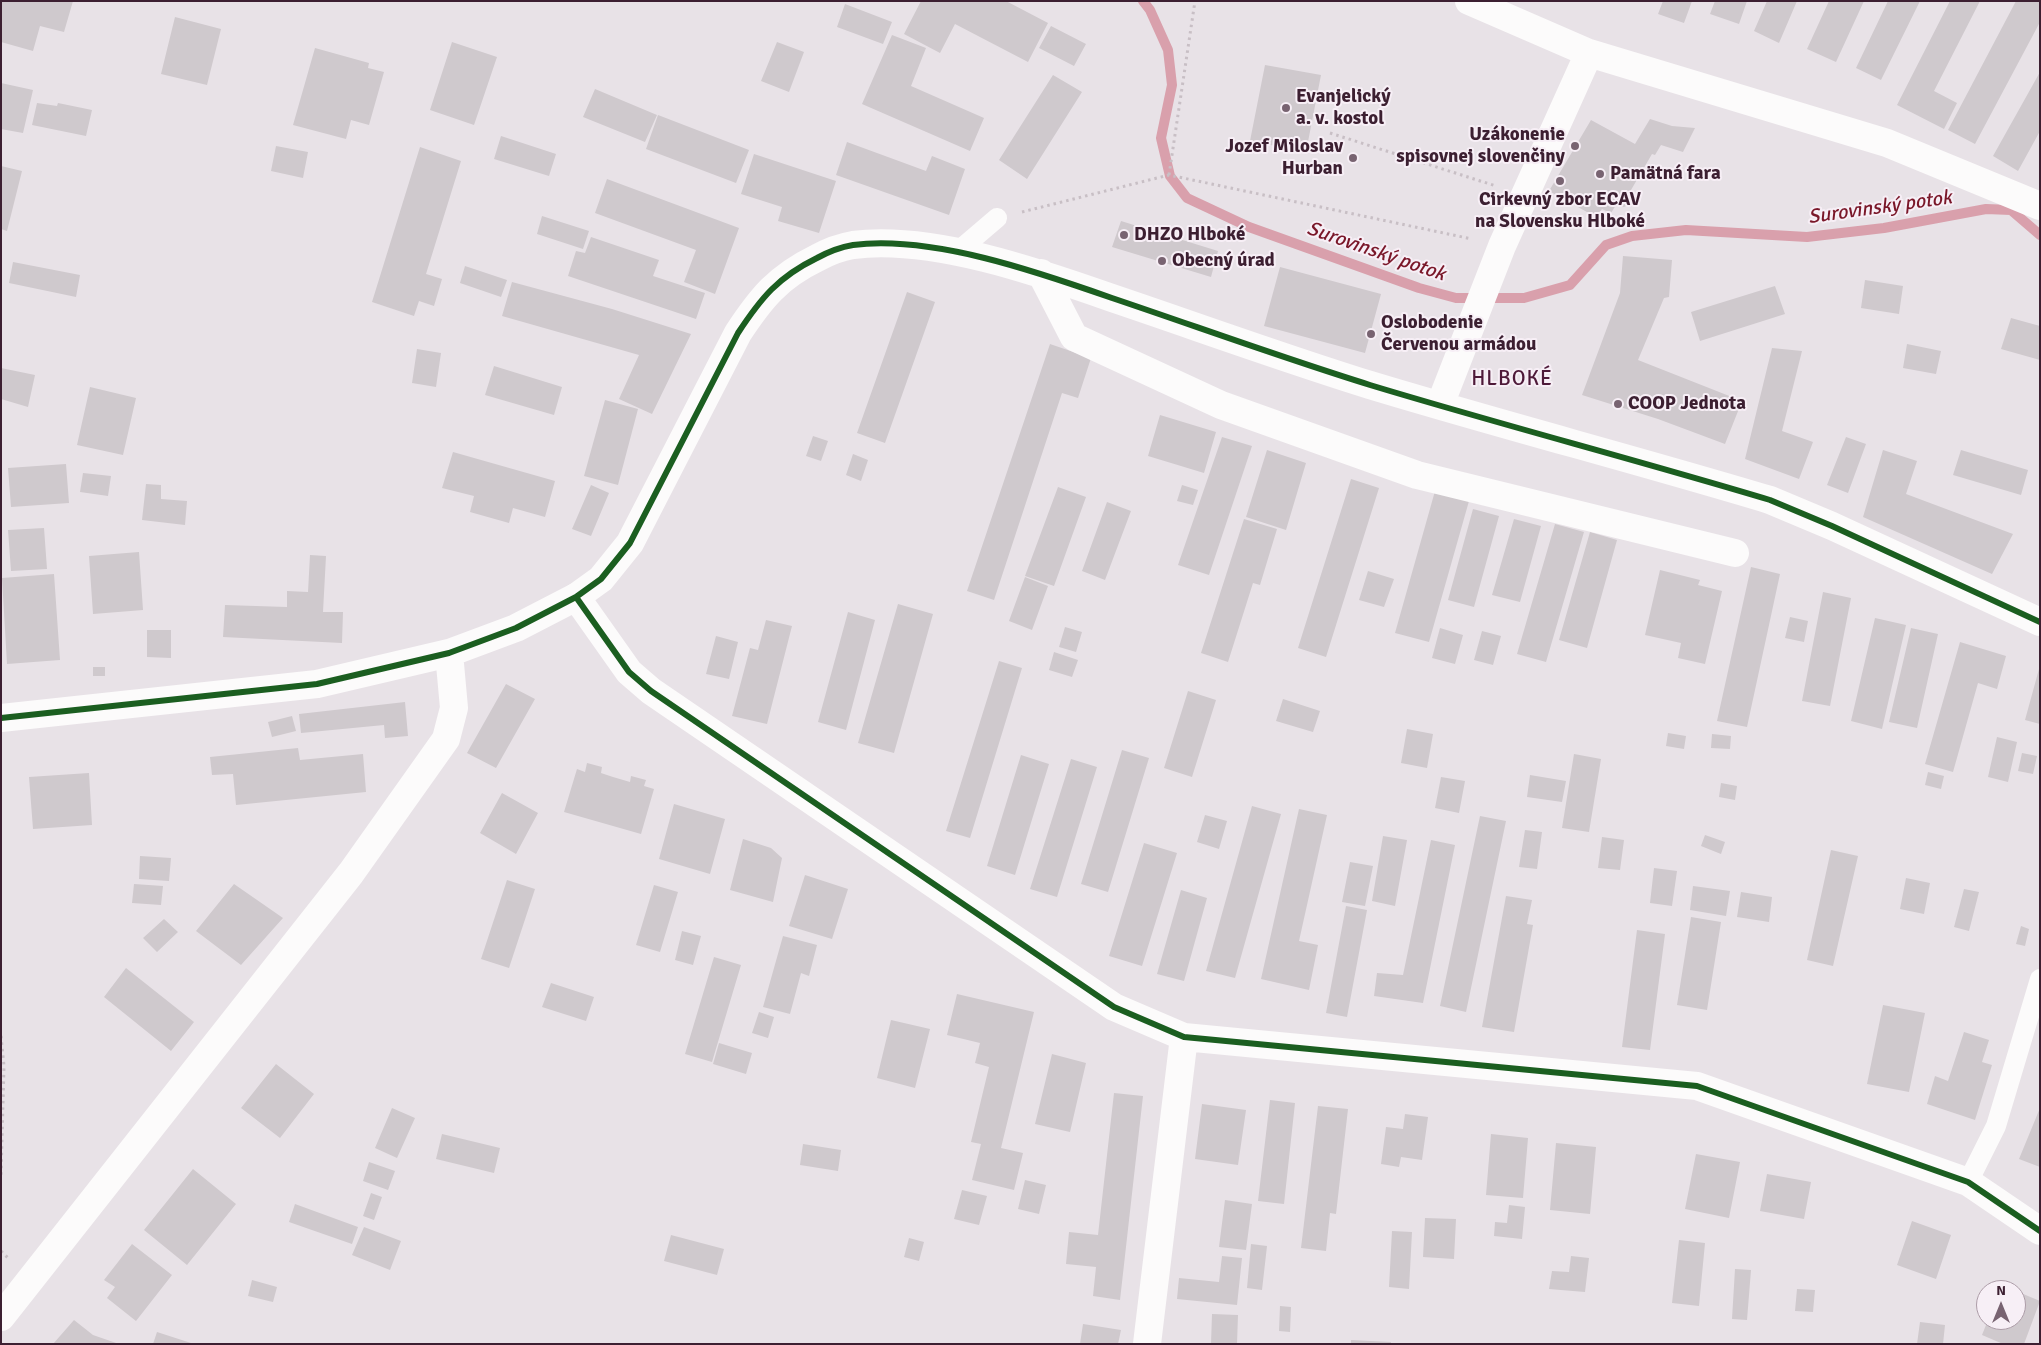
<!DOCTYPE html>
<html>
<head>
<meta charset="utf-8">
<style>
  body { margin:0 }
  #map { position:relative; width:2041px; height:1345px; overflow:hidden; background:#e8e2e7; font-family:Signika,sans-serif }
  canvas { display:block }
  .frame { position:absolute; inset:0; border:2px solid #3c1f31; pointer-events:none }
  .north { position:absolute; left:1976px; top:1280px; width:50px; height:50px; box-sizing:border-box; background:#f7eff6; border:1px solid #ac9ca7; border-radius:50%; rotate:0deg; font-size:14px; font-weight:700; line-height:20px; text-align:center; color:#3c1f31 }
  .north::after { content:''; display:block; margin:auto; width:18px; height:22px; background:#786371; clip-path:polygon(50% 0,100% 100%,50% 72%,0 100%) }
</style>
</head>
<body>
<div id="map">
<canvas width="2041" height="1345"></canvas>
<div class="frame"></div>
<div class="north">N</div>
</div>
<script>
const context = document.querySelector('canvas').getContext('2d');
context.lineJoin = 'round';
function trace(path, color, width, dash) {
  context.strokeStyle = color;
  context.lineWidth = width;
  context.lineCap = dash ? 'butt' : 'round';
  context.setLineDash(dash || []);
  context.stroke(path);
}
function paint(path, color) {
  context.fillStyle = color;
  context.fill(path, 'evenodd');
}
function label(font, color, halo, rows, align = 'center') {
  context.font = font + ' Signika,sans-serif';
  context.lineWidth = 4;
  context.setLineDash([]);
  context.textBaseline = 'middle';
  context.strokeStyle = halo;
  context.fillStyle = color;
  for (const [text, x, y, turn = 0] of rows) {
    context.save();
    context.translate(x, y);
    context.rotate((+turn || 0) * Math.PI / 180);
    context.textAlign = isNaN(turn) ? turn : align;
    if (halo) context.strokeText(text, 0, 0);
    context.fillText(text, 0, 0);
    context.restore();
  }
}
trace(new Path2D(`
  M1143,1L1150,10L1168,50L1172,85L1161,138L1170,176L1187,198L1249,227L1419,288L1456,298H1524L1570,285L1606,245L1632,236L1686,230L1807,237L1884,228L1986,209L2011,210L2040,235`), '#d9a0ac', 10);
paint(new Path2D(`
  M1,1H73L64,32L40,26L33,51L1,42Z
  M921,1H1006L1048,23L1028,62L955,24L940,53L904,34Z
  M1663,1H1692L1684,23L1658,14Z
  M1715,1H1747L1739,24L1710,14Z
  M1767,1H1797L1779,43L1754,31Z
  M1829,1H1864L1836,62L1807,49Z
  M1888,1H1920L1881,80L1856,68Z
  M1950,1H1980L1934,91L1957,103L1944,129L1897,105Z
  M2016,1H2040V22L1975,144L1948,130Z
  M845,4L892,22L883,44L837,27Z
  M175,17L221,29L207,85L161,74Z
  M1051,26L1086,44L1074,66L1039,48Z
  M892,35L926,48L911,86L984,118L970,151L862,104Z
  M452,42L497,57L474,125L430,110Z
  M777,42L804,52L789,92L761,81Z
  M315,48L369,63L368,68L384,72L369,125L351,120L346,139L293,125Z
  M1265,65L1321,75L1306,152L1250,141Z
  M2040,72V131L2018,171L1993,156Z
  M1053,75L1082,92L1027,179L999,160Z
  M1,83L33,90L23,133L1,129Z
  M595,89L657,115L645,142L583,117Z
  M37,103L57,106L58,103L92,110L86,136L32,125Z
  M658,115L749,150L736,183L646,149Z
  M1650,119L1672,126L1695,128L1683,152L1661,145L1655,155L1652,154L1631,190L1634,199L1628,205L1624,207L1616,205L1611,213L1602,209L1596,217L1549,191L1591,120L1635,144Z
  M501,136L556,154L549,176L494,159Z
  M847,142L926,171L932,156L965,169L949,215L836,175Z
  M276,146L308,152L303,178L271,171Z
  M420,147L461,161L426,274L442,279L434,306L419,301L414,316L372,302Z
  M754,154L836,181L819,233L778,221L782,207L741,194Z
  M1,166L22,171L7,231L1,229Z
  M607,179L739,228L715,294L684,282L696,250L595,213Z
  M542,216L589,231L583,249L537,234Z
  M1121,221L1218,251L1211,277L1112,247Z
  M591,237L659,260L653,276L705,293L696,319L568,276L576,251L585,253Z
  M1623,256L1672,260L1669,297L1664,298L1638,360L1742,401L1725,444L1658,419L1582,395L1620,293Z
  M13,262L80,275L76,297L9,283Z
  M465,266L507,280L501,297L460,283Z
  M1280,267L1381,294L1365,353L1264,326Z
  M1865,280L1903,286L1899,314L1861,308Z
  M512,282L612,309L691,334L652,414L619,399L639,355L502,316Z
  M1775,286L1785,314L1700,341L1691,312Z
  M907,292L935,302L885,443L857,433Z
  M2011,318L2040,326V360L2001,349Z
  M1050,344L1091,358L1078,398L1062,393L994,600L967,591Z
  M1907,344L1941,351L1936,374L1903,368Z
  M1772,348L1802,351L1782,431L1813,442L1799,479L1745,459Z
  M417,349L441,353L436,387L412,383Z
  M494,366L562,387L554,415L485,395Z
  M1,368L35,375L28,407L1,399Z
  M90,387L136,398L123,455L77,445Z
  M605,400L638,409L618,485L584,476Z
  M1160,415L1216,432L1204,473L1148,456Z
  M813,436L828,441L821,461L806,456Z
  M1222,437L1252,446L1209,575L1178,565Z
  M1846,437L1866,444L1848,493L1827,485Z
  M1267,450L1306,463L1286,530L1246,517Z
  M1883,450L1917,461L1906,494L2013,534L1992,574L1863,517Z
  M1961,450L2028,470L2021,495L1953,475Z
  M453,452L555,481L545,517L513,508L509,523L470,512L474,496L442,488Z
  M853,454L868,460L861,481L846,475Z
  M66,464L69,503L11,507L8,468Z
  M83,473L111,476L108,496L80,492Z
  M1351,479L1379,488L1326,657L1298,648Z
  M146,484L161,485V499L187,501L185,525L142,520Z
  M591,485L609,493L591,536L572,529Z
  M1182,485L1198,490L1193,505L1177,501Z
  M1058,487L1086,497L1054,586L1025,576Z
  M1435,491L1469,501L1429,642L1395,633Z
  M1107,502L1131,511L1105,580L1082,571Z
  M1473,509L1499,516L1474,607L1448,600Z
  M1244,519L1277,529L1260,585L1253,583L1228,662L1201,653Z
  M1514,519L1541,526L1520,602L1492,595Z
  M1555,524L1584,532L1546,662L1517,654Z
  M44,528L47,569L11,571L8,530Z
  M1590,532L1617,540L1587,648L1559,640Z
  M139,552L143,610L93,614L89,556Z
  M310,555L326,556L323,612H343L342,643L223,637L225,605L287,607V591L308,592Z
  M1751,567L1780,574L1747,727L1717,721Z
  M1660,570L1700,580L1698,585L1722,591L1705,664L1678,658L1681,643L1645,635Z
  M1368,571L1394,579L1384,607L1359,600Z
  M54,574L60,660L7,664L2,578Z
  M1025,577L1048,586L1032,630L1009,621Z
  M1823,592L1851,598L1830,706L1802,701Z
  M898,604L933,614L894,753L858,743Z
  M848,612L875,620L846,730L818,722Z
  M1790,617L1808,621L1804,642L1785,638Z
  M1875,618L1906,625L1882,729L1851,721Z
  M766,620L792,626L767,724L732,716L750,648L758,650Z
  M1065,627L1082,632L1076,652L1059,647Z
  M1440,628L1463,635L1455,664L1432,658Z
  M1911,628L1938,634L1917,728L1889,722Z
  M147,630H171V658L147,657Z
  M1482,631L1501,636L1493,665L1474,660Z
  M716,636L738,642L729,679L706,674Z
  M1960,642L2006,656L1997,689L1978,683L1953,772L1925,764Z
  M1054,652L1078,660L1072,677L1049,670Z
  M999,661L1022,668L970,838L946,831Z
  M93,667H105V676H93Z
  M2039,669H2040V724L2025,720Z
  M506,684L535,699L496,768L467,753Z
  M1188,691L1216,700L1192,777L1164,768Z
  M1283,699L1320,711L1313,732L1276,721Z
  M405,702L408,736L385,738L384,725L301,733L299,714Z
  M292,716L296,731L272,737L268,722Z
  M1407,729L1433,734L1427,768L1401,763Z
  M1668,733L1686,736L1684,749L1666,746Z
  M1712,734L1731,736L1730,749L1711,748Z
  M1997,737L2017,742L2008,782L1988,777Z
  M298,748L300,760L363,754L366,792L236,805L233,774L212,775L210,757Z
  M1122,750L1149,758L1108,892L1081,884Z
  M2022,753L2037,756L2033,774L2018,771Z
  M1574,754L1601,759L1589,832L1562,828Z
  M1021,755L1049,764L1015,875L987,866Z
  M1071,759L1097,767L1057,897L1030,889Z
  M587,763L602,767L601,773L613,777L630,782L631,776L646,780L644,786L654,789L641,834L564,812L577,769L585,772Z
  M1928,772L1944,776L1941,789L1925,785Z
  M89,773L92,825L33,829L29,777Z
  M1530,775L1566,781L1562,802L1527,797Z
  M1441,777L1465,781L1459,813L1435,808Z
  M1721,783L1737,786L1735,800L1719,797Z
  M502,793L538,813L516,854L480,833Z
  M674,804L725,819L710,874L659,859Z
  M1252,806L1281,814L1235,978L1206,971Z
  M1299,809L1327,815L1299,941L1318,945L1309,990L1261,979Z
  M1205,815L1227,821L1219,849L1197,842Z
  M1480,816L1506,821L1466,1012L1440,1006Z
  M1525,830L1542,832L1537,869L1519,867Z
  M1705,835L1725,842L1721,854L1701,846Z
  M1383,836L1407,840L1395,906L1372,901Z
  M1602,837L1624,840L1620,870L1598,868Z
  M743,839L771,848L782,858L773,902L730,890Z
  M1431,840L1455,845L1423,1003L1374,996L1377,973L1403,975Z
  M1144,843L1177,853L1142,966L1109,956Z
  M1831,850L1858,856L1833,966L1807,960Z
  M140,856L171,858L169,881L139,879Z
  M1350,862L1373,866L1365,906L1342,902Z
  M1654,868L1677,871L1672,906L1650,903Z
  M805,875L848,889L832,939L789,926Z
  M1906,878L1930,883L1924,914L1900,909Z
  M507,880L535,889L509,968L481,959Z
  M134,884L163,886L161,905L132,903Z
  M234,884L283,918L241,965L196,931Z
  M654,885L678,892L660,952L636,945Z
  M1693,886L1730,891L1726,916L1690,910Z
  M1964,889L1979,892L1969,931L1954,927Z
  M1181,890L1207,898L1184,981L1157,974Z
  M1741,892L1772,897L1769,922L1737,917Z
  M1506,896L1532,900L1527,924L1533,925L1514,1032L1482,1027Z
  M1346,906L1367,910L1347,1017L1326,1013Z
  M1691,917L1721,922L1707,1010L1677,1005Z
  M164,919L178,932L157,952L143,938Z
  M2021,926L2029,929L2025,946L2016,944Z
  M1637,930L1665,934L1650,1050L1622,1047Z
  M682,931L701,936L693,965L675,960Z
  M783,936L817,945L809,976L801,973L790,1014L763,1007Z
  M714,957L741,965L712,1062L685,1054Z
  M126,968L194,1022L171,1051L104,997Z
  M551,983L594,997L586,1021L542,1007Z
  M957,994L1034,1012L1001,1148L1023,1153L1014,1190L972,1180L981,1144L971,1142L989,1067L975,1063L980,1043L947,1035Z
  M1883,1005L1925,1013L1909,1092L1867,1084Z
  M759,1012L774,1017L768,1038L752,1033Z
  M891,1020L930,1029L915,1088L877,1078Z
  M1964,1032L1989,1040L1982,1062L1992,1065L1975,1120L1927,1104L1935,1076L1948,1081Z
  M719,1043L752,1053L746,1074L713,1064Z
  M1052,1054L1086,1063L1070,1132L1035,1124Z
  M276,1064L314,1094L280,1138L241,1108Z
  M1114,1093L1143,1096L1120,1300L1093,1296L1096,1267L1066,1264L1069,1232L1098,1235Z
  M1270,1100L1295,1103L1284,1204L1258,1201Z
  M1202,1104L1246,1110L1238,1165L1195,1159Z
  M1318,1106L1348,1109L1336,1214L1330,1213L1326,1251L1301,1248Z
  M392,1108L415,1118L397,1158L375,1148Z
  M2040,1108V1167L2019,1159Z
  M1405,1114L1428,1117L1422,1160L1401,1157L1399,1167L1381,1164L1386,1127L1403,1129Z
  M442,1134L500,1148L494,1173L436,1159Z
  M1491,1134L1528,1138L1523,1198L1486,1195Z
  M1556,1143L1596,1147L1590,1214L1550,1210Z
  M803,1144L841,1150L838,1171L800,1165Z
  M1696,1154L1740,1162L1729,1218L1685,1209Z
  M369,1162L395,1171L388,1190L363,1181Z
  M193,1169L236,1204L187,1265L144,1230Z
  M1767,1174L1811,1182L1804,1219L1760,1211Z
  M1025,1180L1046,1185L1039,1214L1018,1209Z
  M962,1190L987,1196L979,1225L954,1219Z
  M371,1193L382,1197L374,1220L363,1216Z
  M1225,1200L1252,1204L1246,1250L1219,1247Z
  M295,1204L358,1227L352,1244L289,1222Z
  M1509,1205L1525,1207L1522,1239L1494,1236L1495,1222L1507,1223Z
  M1425,1218L1456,1219L1454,1259L1423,1257Z
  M1912,1221L1951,1235L1936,1279L1897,1265Z
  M364,1227L401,1241L390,1270L352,1255Z
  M1392,1231L1412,1232L1409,1289L1389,1287Z
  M671,1235L724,1249L717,1275L664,1261Z
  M909,1238L924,1242L919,1261L904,1257Z
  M1679,1240L1705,1243L1699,1306L1672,1303Z
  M132,1244L172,1275L136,1321L107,1298L115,1287L104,1280Z
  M1251,1244L1267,1246L1262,1290L1247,1288Z
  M1222,1256L1242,1258L1237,1305L1177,1299L1179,1278L1219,1282Z
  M1571,1256L1589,1258L1585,1292L1549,1289L1552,1271L1569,1272Z
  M1735,1269L1751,1270L1747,1320L1732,1319Z
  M252,1280L277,1287L273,1302L248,1296Z
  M1797,1289L1815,1290L1813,1312L1795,1311Z
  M2016,1291L2040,1301L2024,1344H2003L1982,1335L1988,1320H2016Z
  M1280,1306L1291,1307L1290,1332L1279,1331Z
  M1212,1314L1238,1315L1237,1344H1211Z
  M74,1320L93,1335L119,1344H53Z
  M1920,1322L1945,1325L1943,1344H1917Z
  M1083,1324L1121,1330L1118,1344H1080Z
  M157,1332L191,1343V1344H153Z
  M1351,1340L1391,1342V1344H1351Z`), '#cfc9cd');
trace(new Path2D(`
  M1330,133L1496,186
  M1169,175L1195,1
  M1022,212L1169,175L1472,239
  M1,1036L4,1066L1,1177
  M1,1251L9,1259`), '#c8bfc5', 3, [2.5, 4]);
trace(new Path2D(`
  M956,253L997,218
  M1968,1182L1996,1126L2040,979`), '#fcfbfb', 20);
trace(new Path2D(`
  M1469,1L1589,53L1887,143L2040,206
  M1041,273L1074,337L1221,405L1417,475L1735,553
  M1440,405L1502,246L1589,53
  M2040,622L1832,526L1770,500C1637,460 1502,425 1370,385C1283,358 1198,327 1112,298C1038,272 932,235 853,245C841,247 828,252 817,258C778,277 761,298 738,333L630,543L601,579L576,597L629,672L651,691L1114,1007L1184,1037L1697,1086L1968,1182L2040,1231
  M1147,1344L1184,1037`), '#fcfbfb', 28);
trace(new Path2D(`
  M1,718L317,684L449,653L516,628L576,597
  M1,1317L351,873L446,739L454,708L449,653`), '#fcfbfb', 28);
trace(new Path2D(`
  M576,597L629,672L651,691L1114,1007L1184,1037L1697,1086L1968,1182L2040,1231
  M1,718L317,684L449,653L516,628L576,597L601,579L630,543L738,333C761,298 778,277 817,258C828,252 841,247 853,245C932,235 1038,272 1112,298C1198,327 1283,358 1370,385C1502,425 1637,460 1770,500L1832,526L2040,622`), '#1b5e20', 6);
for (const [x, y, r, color] of [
  [1286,108,5,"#786371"],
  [1575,146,5,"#786371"],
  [1353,158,5,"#786371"],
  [1600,174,5,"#786371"],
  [1560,181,5,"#786371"],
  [1124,235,5,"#786371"],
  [1162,261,5,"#786371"],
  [1371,334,5,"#786371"],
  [1618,404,5,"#786371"]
]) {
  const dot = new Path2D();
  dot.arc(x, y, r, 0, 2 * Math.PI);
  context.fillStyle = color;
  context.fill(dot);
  trace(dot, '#f7eff6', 2);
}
label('bold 19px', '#3c1f31', '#f7eff6', [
  ["Evanjelický",1296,97],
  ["a. v. kostol",1296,119],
  ["Uzákonenie",1565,135,"right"],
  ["spisovnej slovenčiny",1565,157,"right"],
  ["Jozef Miloslav",1343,147,"right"],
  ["Hurban",1343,169,"right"],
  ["Pamätná fara",1610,174],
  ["Cirkevný zbor ECAV",1560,200,"center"],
  ["na Slovensku Hlboké",1560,222,"center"],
  ["DHZO Hlboké",1134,235],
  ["Obecný úrad",1172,261],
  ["Oslobodenie",1381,323],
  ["Červenou armádou",1381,345],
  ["COOP Jednota",1628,404]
], 'left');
label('italic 20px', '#7a1729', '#f7eff6', [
  ["Surovinský potok",1880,208,-8],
  ["Surovinský potok",1376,252,19]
]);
context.letterSpacing = '1px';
label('21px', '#4e1a39', '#f7eff6', [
  ["HLBOKÉ",1512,379]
]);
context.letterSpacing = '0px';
</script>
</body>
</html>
